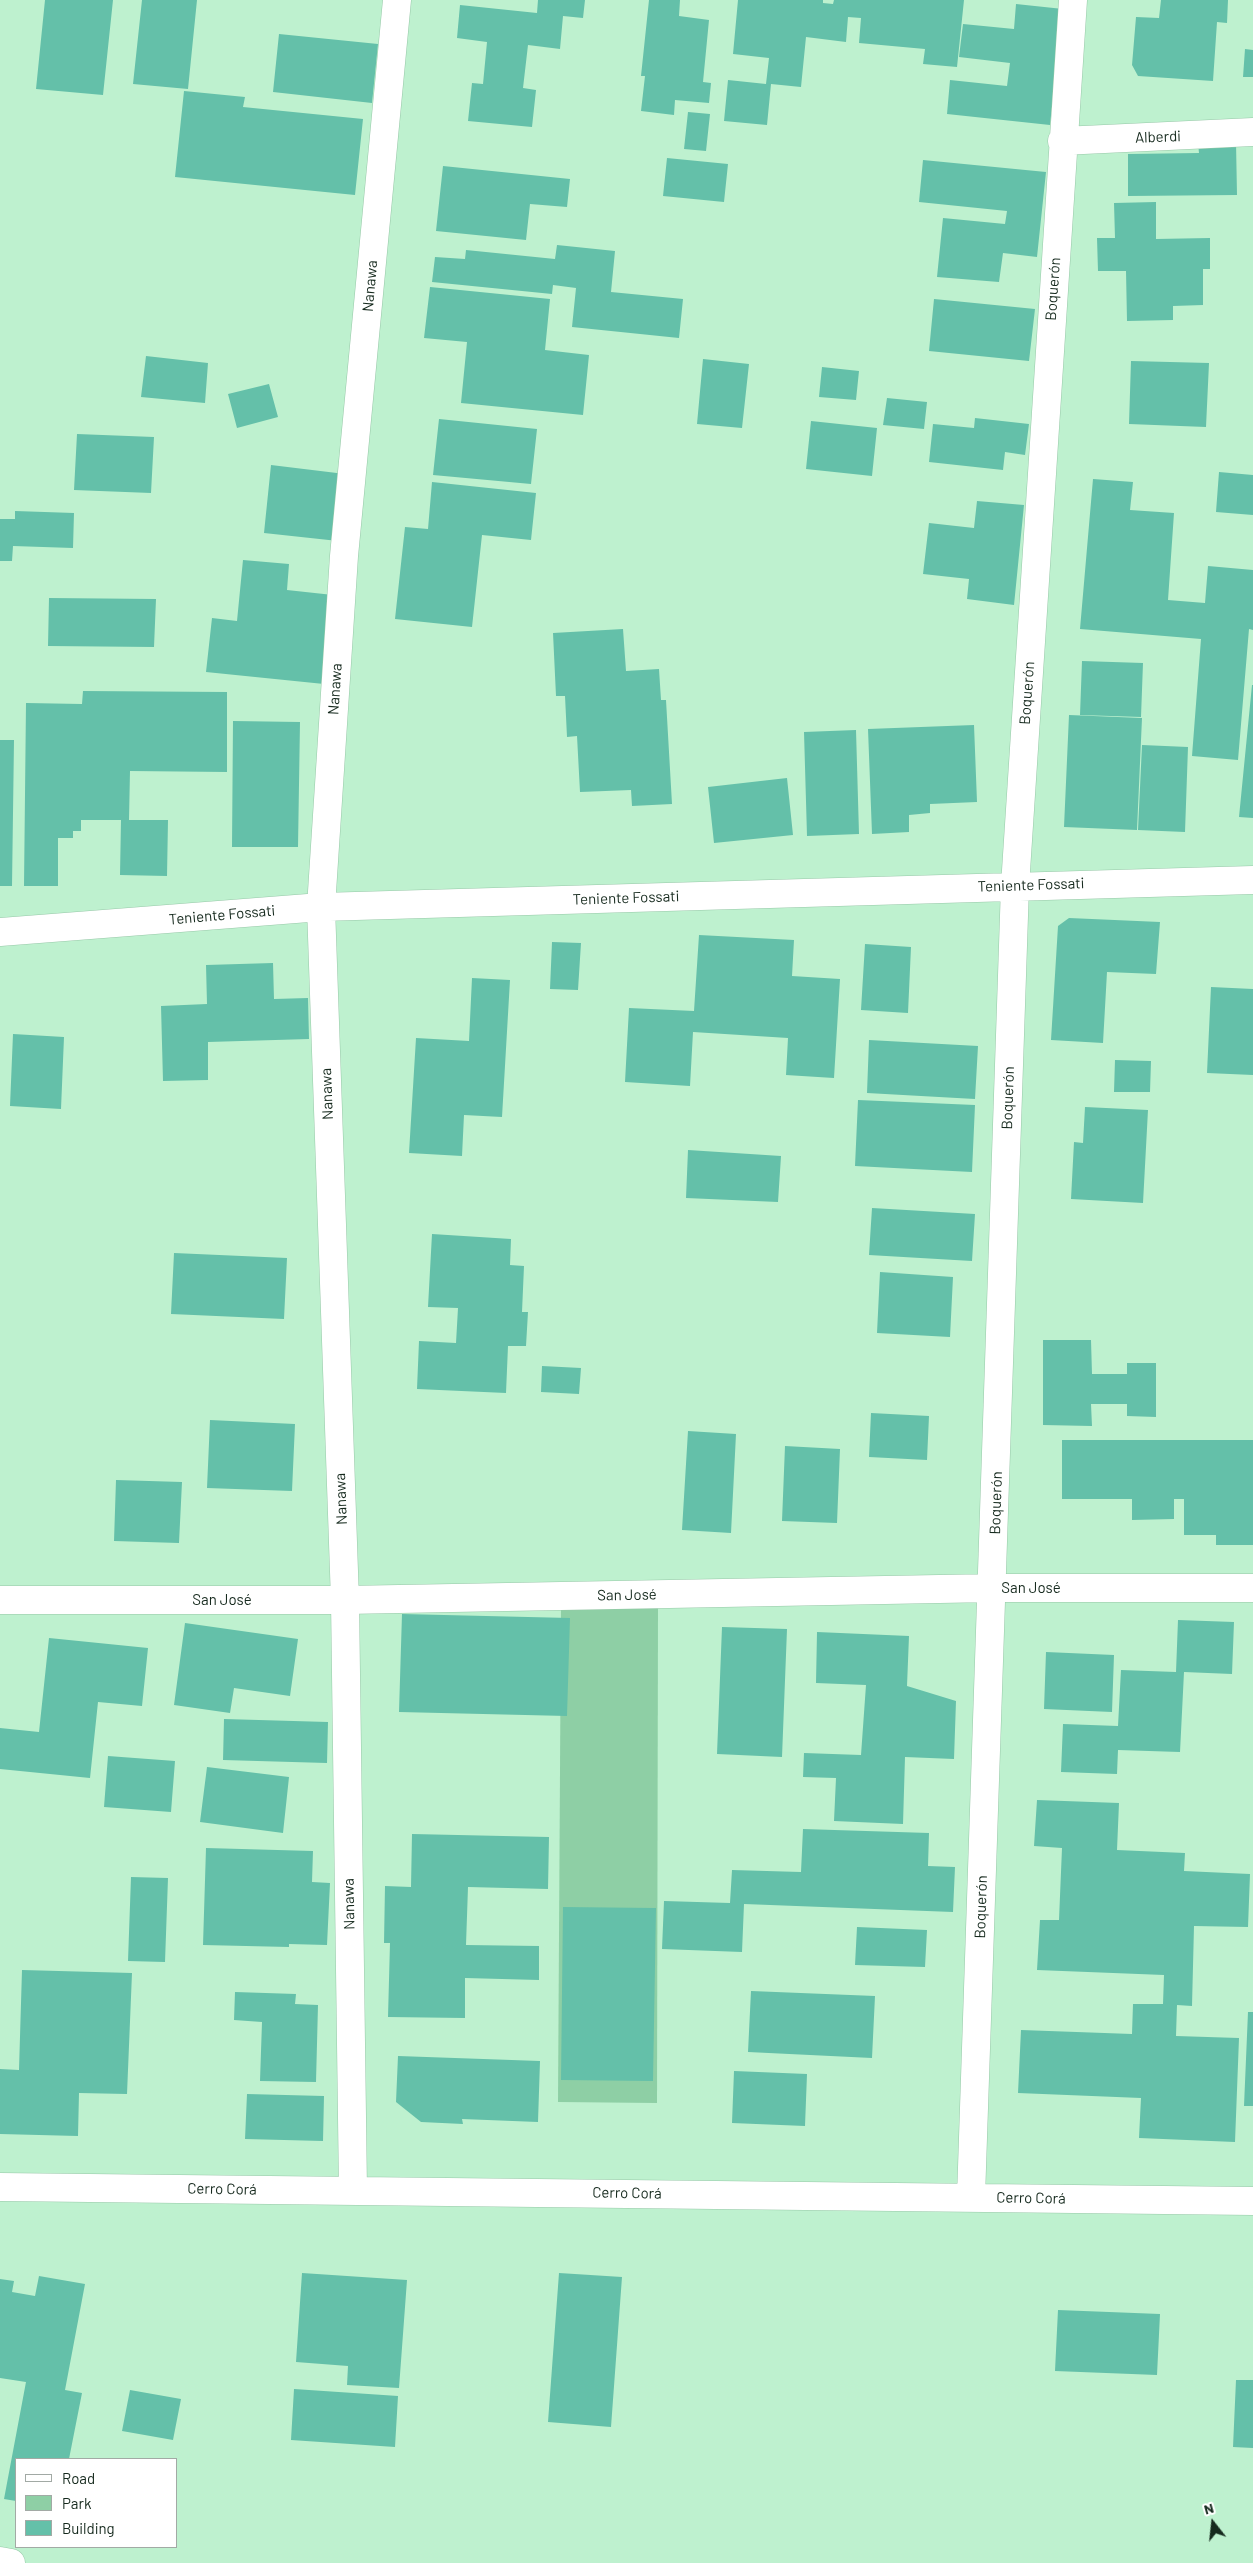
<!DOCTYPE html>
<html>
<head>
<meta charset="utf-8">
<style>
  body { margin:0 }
  #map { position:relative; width:1253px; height:2563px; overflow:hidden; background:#bef1cf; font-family:Barlow,sans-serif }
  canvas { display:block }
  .legend { position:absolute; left:15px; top:2458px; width:162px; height:90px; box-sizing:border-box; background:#fff; border:1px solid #a2aaa5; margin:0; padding:6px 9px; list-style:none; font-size:15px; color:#162a1e }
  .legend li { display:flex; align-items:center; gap:10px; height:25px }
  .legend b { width:25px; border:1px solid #a2aaa5 }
  .north { position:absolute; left:1188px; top:2498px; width:50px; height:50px; -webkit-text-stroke:4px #fff; paint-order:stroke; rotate:344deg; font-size:14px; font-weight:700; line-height:20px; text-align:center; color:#162a1e }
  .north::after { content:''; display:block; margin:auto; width:18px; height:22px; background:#162a1e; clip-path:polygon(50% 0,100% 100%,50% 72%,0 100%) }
</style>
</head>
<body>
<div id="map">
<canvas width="1253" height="2563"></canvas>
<ul class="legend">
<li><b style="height:6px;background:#fff"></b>Road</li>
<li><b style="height:14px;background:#8ecfa5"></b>Park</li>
<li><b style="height:14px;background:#64c0a9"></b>Building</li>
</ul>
<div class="north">N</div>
</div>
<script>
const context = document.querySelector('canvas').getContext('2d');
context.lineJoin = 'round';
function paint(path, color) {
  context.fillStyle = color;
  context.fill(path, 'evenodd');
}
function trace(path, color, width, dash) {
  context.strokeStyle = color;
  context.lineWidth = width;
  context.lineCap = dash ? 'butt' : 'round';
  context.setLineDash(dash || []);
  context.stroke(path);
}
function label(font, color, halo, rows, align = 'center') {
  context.font = font + ' Barlow,sans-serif';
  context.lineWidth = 4;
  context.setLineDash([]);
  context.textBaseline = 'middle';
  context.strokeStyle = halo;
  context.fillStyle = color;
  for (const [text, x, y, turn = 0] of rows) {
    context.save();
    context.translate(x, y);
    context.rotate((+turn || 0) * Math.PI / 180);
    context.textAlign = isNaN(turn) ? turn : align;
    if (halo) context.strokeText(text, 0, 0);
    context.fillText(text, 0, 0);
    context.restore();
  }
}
paint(new Path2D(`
  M561,1606H658L657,2103L558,2102Z`), '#8ecfa5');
paint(new Path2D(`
  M45,0H113L103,95L36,89Z
  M142,0H197L188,89L133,84Z
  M538,0H585L583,18L563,16L560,49L528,45L523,88L536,90L532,127L468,121L472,83L483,84L487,42L457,38L460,5L537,13Z
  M649,0H680L679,16L709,20L703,82L711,83L709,103L675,100L674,115L641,111L645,76H641Z
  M738,0H823V3L833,4L834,0H964L957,67L923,64L925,49L859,43L861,18L848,17L846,42L806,37L801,87L771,84L767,125L724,121L728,80L766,84L769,58L733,54Z
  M1161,0H1228L1227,23L1217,22L1213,81L1138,76L1132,65L1136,17L1159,18Z
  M1016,4L1063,9L1050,125L947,114L950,80L1007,86L1010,63L959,57L963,24L1014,29Z
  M279,34L378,44L372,103L273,92Z
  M1245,49L1253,50V77H1243Z
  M184,91L245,97L243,107L363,119L355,195L175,177Z
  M688,112L710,114L706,151L684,149Z
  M1236,142L1237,195L1128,196V154L1199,153L1198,143Z
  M667,158L728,164L724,202L663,196Z
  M923,160L1046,172L1037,257L1003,253L999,282L937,277L943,218L1005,224L1007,211L919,202Z
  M443,166L570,179L567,207L530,204L526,240L436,231Z
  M1156,202V239L1210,238V269H1203V305L1173,306V320L1127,321L1126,271H1098L1097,238H1115L1114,203Z
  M557,245L615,251L611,292L683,299L679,338L572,327L576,288L553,285L552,294L432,282L435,257L465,259L466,250L555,259Z
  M430,287L550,299L545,350L589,355L583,415L461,403L467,342L424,338Z
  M934,299L1035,309L1029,361L929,351Z
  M146,356L208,363L205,403L141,397Z
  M703,359L749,364L742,428L697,424Z
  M1131,361L1209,363L1206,427L1129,424Z
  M822,367L859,371L856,400L819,397Z
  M269,384L278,417L237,428L228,394Z
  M887,398L927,402L924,429L883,425Z
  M975,418L1029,424L1025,455L1005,452L1003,470L929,462L933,424L974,428Z
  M439,419L537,429L531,484L433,475Z
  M811,421L877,428L872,476L806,469Z
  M77,434L154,437L151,493L74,490Z
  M271,465L345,474L338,541L264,533Z
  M1219,472L1253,475V515L1216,512Z
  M1093,479L1133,482L1130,510L1174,513L1168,600L1205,603L1208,566L1253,570V630L1249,629L1238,760L1192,756L1201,639L1080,629Z
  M432,482L536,493L531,540L482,535L472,627L395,619L405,527L428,529Z
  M977,501L1024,505L1014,605L967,599L969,579L923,574L929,523L974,528Z
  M15,511L74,513L73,548L13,546L12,561H0V519H15Z
  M243,560L289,564L287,590L333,595L324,684L206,672L212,618L237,621Z
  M49,598L156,599L154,647L48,646Z
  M623,629L626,671L659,669L661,700H666L672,804L632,806L631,790L580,792L577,736L567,737L565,696H556L553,633Z
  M1082,661L1143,663L1141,717L1080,715Z
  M1252,685H1253V818L1239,817Z
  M83,691L227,692V772L130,771L129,820H168L167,876L120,875L121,820H81V831H73V838H58V886H24L26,703L82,704Z
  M1069,715L1142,718L1137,830L1064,827Z
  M233,721L300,722L298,847H232Z
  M974,725L977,802L930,804V813L909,815V832L872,834L868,729Z
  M856,730L859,834L807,836L804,732Z
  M0,740H14L12,886H0Z
  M1142,745L1188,747L1185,832L1138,830Z
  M787,778L793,835L714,843L708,787Z
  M1069,918L1160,922L1156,974L1107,972L1103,1043L1051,1040L1058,926Z
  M699,935L794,940L792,976L840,979L834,1078L786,1075L788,1038L693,1032L690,1086L625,1082L629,1008L694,1011Z
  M552,942L581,943L578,990L550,989Z
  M865,944L911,947L908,1013L861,1010Z
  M273,963L274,999L308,998L309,1039L208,1042V1080L163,1081L161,1006L207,1004L206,965Z
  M472,978L510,980L502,1117L464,1115L462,1156L409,1153L416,1038L469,1041Z
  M1211,987L1253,989V1075L1207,1073Z
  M13,1034L64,1037L61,1109L10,1106Z
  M869,1040L978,1046L975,1099L867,1093Z
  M1115,1060L1151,1061L1150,1092H1114Z
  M858,1100L975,1105L972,1172L855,1166Z
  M1085,1107L1148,1110L1143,1203L1071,1199L1074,1142L1083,1143Z
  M688,1150L781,1156L778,1202L686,1198Z
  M872,1208L975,1214L972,1261L869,1255Z
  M432,1234L511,1239L510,1265L524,1266L522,1312H528L526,1346H508L506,1393L417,1389L419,1341L456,1343L458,1308L428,1307Z
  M174,1253L287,1258L284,1319L171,1314Z
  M880,1272L953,1277L950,1337L877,1333Z
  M1043,1340H1091L1092,1374H1127V1363H1156V1417L1127,1416V1404H1091L1092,1426L1043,1425Z
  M542,1366L581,1368L579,1394L541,1392Z
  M871,1413L929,1416L927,1460L869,1457Z
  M210,1420L295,1424L292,1491L207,1488Z
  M688,1431L736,1434L731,1533L682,1530Z
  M1062,1440H1253V1545H1216V1535H1184V1499H1174V1519L1132,1520V1499H1062Z
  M785,1446L840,1449L837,1523L782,1521Z
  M116,1480L182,1482L179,1543L114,1541Z
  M402,1614L570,1618L567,1716L399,1712Z
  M1178,1620L1234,1622L1232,1674L1184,1672L1180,1752L1118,1750L1117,1774L1061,1772L1063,1724L1118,1726L1121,1670L1176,1672Z
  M185,1623L298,1639L290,1696L234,1688L230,1713L174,1705Z
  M722,1627L787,1629L782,1757L717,1754Z
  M817,1632L909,1636L907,1686L956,1701L954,1759L905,1757L903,1824L834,1821L836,1778L803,1777L804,1753L861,1755L866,1685L816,1683Z
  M49,1638L148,1648L142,1706L98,1702L90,1778L0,1769V1728L39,1732Z
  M1046,1652L1114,1655L1112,1712L1044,1709Z
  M224,1719L328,1722L327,1763L223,1760Z
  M108,1756L175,1761L171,1812L104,1807Z
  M207,1767L289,1777L283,1833L200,1822Z
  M1037,1800L1119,1803L1117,1850L1185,1853L1184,1871L1250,1874L1248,1927L1194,1926L1192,2006L1177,2005L1176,2036L1239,2038L1235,2142L1139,2138L1141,2098L1018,2093L1021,2030L1132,2034L1133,2004H1163L1164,1975L1037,1970L1040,1920H1059L1062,1848L1034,1846Z
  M803,1829L929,1833L928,1866L955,1867L953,1912L744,1904L742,1952L662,1949L664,1901L730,1903L732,1870L801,1872Z
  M412,1834L549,1837L548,1889L468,1887L466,1945L539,1946V1980L465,1978V2018L388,2017L390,1943H384L385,1886L411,1887Z
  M206,1848L313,1851L312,1882L330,1883L327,1945L289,1944V1947L203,1945Z
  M131,1877L168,1878L165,1962L128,1961Z
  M563,1907L656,1908L653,2081L561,2080Z
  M857,1927L927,1930L925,1967L855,1965Z
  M22,1970L132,1973L127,2094L79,2093L78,2136L0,2134V2069L19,2070Z
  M751,1991L875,1996L872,2058L748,2052Z
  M235,1992L296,1994L295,2004L318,2005L316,2082L260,2081L262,2022L234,2020Z
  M1248,2012H1253V2106H1244Z
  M398,2056L540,2061L538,2122L462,2119L463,2124L421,2122L396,2102Z
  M734,2071L807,2074L805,2126L732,2123Z
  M247,2094L324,2096L323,2141L245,2139Z
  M302,2273L407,2280L399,2388L347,2385L348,2366L296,2362Z
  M559,2273L622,2277L611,2427L548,2422Z
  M39,2276L85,2284L65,2390L82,2393L69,2459H16V2501L4,2499L26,2382L0,2378V2279L14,2281L12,2292L35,2296Z
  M1058,2310L1160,2314L1157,2375L1055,2371Z
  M1236,2380H1253V2448L1233,2447Z
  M294,2389L398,2396L395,2447L291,2440Z
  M130,2390L181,2399L173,2440L122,2431Z`), '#64c0a9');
const minor = new Path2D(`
  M1062,141L1253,132
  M0,932L321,907L1253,880
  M0,1600H345L993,1588H1253
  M0,2187L1253,2201
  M353,2191L345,1600L321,907L344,556L397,0
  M971,2197L1015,886L1073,0
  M0,2561L11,2563`);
trace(minor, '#97c8a8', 29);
trace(minor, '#fff', 28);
label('15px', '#162a1e', '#fff', [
  ["Alberdi",1158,137,-2],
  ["Nanawa",370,286,-85],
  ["Boquerón",1053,289,-86],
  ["Nanawa",335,689,-86],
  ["Boquerón",1027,693,-86],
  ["Teniente Fossati",1031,885,-2],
  ["Teniente Fossati",626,898,-2],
  ["Teniente Fossati",222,915,-5],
  ["Nanawa",327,1094,-92],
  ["Boquerón",1008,1098,-88],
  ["Nanawa",341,1499,-92],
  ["Boquerón",996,1503,-88],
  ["San José",1031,1588],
  ["San José",627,1595,-1],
  ["San José",222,1600],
  ["Nanawa",349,1904,-91],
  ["Boquerón",981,1907,-88],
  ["Cerro Corá",222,2189,1],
  ["Cerro Corá",627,2193,1],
  ["Cerro Corá",1031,2198,1]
]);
</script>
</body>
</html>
